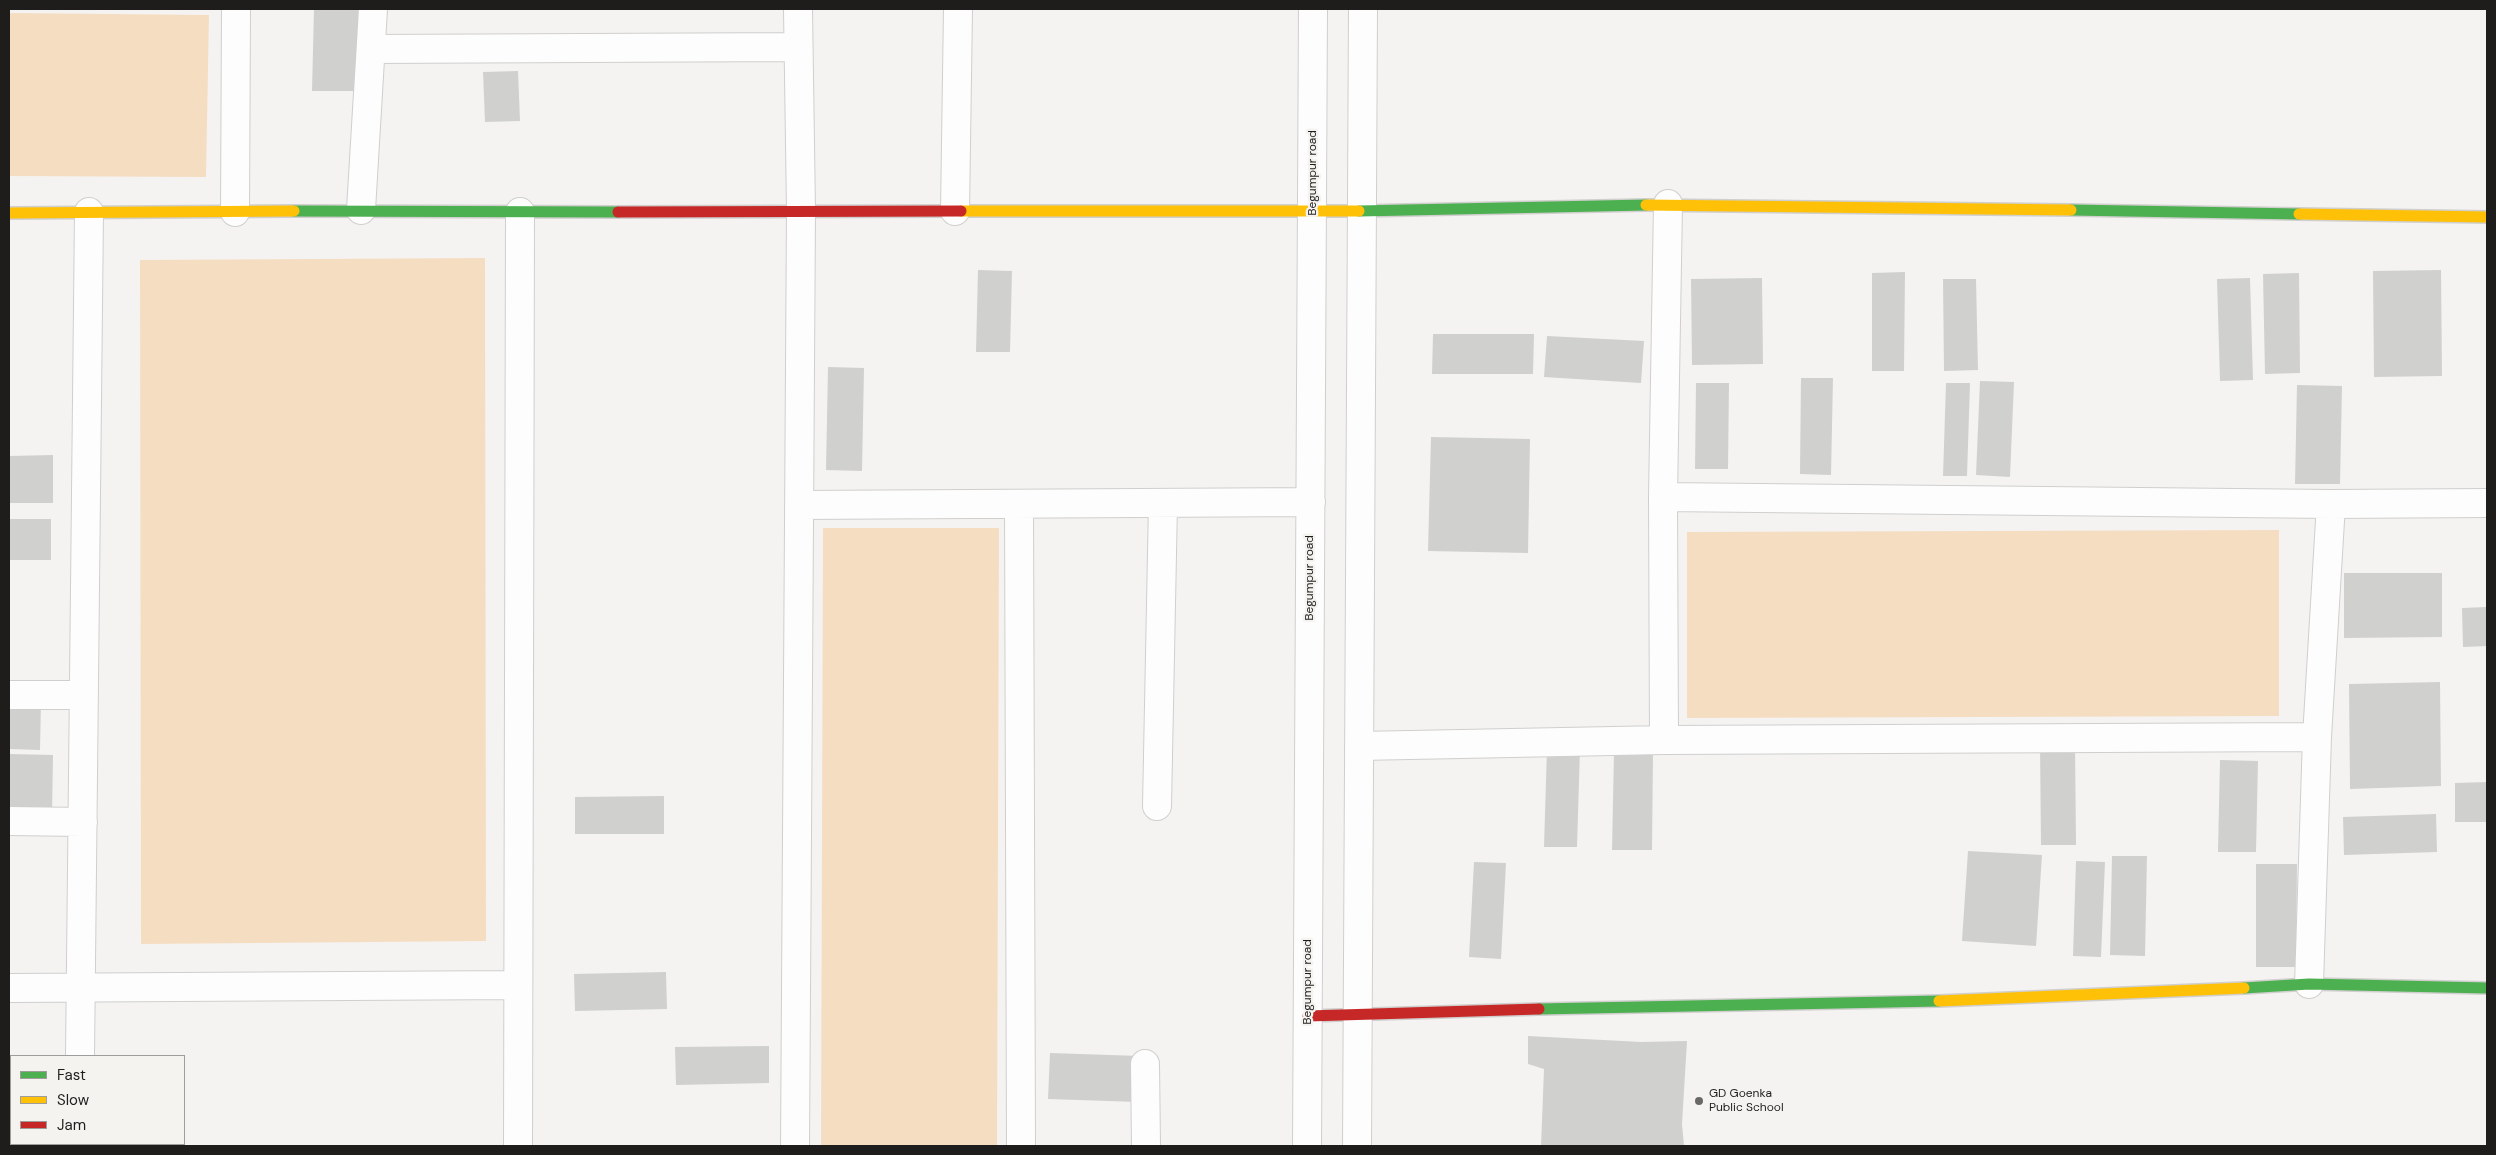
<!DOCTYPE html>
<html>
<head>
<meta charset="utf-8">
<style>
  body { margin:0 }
  #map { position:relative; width:2496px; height:1155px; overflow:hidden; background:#f4f3f1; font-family:"DM Sans",sans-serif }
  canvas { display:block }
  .frame { position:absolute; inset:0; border:10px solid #1e1d1c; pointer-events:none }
  .legend { position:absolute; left:10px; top:1055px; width:175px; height:90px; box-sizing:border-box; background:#f5f3f0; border:1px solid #9f9d9b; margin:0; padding:6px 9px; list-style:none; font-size:15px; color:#1e1d1c }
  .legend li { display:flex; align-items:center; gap:10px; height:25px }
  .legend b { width:25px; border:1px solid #9f9d9b }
</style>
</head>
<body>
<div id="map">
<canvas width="2496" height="1155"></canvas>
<div class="frame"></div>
<ul class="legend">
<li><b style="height:6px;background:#4caf50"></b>Fast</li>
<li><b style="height:6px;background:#ffc107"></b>Slow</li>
<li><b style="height:6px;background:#c62828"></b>Jam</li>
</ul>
</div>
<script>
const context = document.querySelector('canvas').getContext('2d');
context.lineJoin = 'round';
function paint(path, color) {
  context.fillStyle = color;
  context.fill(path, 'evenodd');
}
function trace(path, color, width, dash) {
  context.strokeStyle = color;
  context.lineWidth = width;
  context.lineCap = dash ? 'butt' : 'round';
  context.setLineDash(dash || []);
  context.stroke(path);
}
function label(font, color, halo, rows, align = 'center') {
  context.font = font + ' "DM Sans",sans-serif';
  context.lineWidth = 4.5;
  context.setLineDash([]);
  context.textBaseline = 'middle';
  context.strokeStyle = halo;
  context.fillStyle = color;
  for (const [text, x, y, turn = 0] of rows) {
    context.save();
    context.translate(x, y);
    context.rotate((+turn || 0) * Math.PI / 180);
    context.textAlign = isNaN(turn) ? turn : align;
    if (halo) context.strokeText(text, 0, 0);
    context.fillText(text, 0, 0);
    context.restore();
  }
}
paint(new Path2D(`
  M9,13L209,15L206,177L9,176Z
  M485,258L486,941L141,944L140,260Z
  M823,528H999L997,1146H821Z
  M2279,530V716L1687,718V532Z`), '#f5ddc2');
paint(new Path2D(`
  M314,9H368L366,91H312Z
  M518,71L520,121L485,122L483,72Z
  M978,270L1012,271L1010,352H976Z
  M2441,270L2442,376L2374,377L2373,271Z
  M1905,272L1904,371H1872V273Z
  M2299,273L2300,373L2265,374L2263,274Z
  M1762,278L1763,364L1692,365L1691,279Z
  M2250,278L2253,380L2220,381L2217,279Z
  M1943,279H1976L1978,370L1944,371Z
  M1433,334H1534L1533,374H1432Z
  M1547,336L1644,341L1641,383L1544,377Z
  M828,367L864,368L862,471L826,470Z
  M1801,378H1833L1831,475L1800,474Z
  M1980,381L2014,382L2010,477L1976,475Z
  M1696,383H1729L1728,469H1695Z
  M1946,383H1970L1967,476H1943Z
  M2297,385L2342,386L2340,484H2295Z
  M1431,437L1530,439L1528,553L1428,551Z
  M53,455V503H9V456Z
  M9,519H51V560H9Z
  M2344,573H2442V637L2344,638Z
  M2487,607V646L2463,647L2462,608Z
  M2440,682L2441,786L2350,789L2349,684Z
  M9,701L41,702L40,750L9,749Z
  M2040,743H2075L2076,845H2041Z
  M1547,748L1580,749L1577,847H1544Z
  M1614,751H1653L1652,850H1612Z
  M9,754L53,755L52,815L9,814Z
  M2220,760L2258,761L2256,852H2218Z
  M2487,782V822H2455V783Z
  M664,796V834H575V797Z
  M2436,814L2437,852L2344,855L2343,817Z
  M1968,851L2042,855L2036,946L1962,941Z
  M2112,856H2147L2145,956L2110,955Z
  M2076,861L2105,862L2101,957L2073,956Z
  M1474,862L1506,863L1501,959L1469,957Z
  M2256,864H2297L2296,967H2256Z
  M666,972L667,1009L575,1011L574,974Z
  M1528,1036L1641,1042L1687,1041L1682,1124L1684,1146H1541L1544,1069L1528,1064Z
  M769,1046V1083L676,1085L675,1047Z
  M1050,1053L1140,1056L1138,1102L1048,1099Z
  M9,1130L11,1131V1144H27V1146H9Z`), '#d0d0ce');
const street = new Path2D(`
  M372,49L798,47
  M361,210L373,9
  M955,211L958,9
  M235,212L236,9
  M1663,497L2331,504L2487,503
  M1019,504L1021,1146
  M799,505L1311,502
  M9,695H84
  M1664,740L1663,497L1668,204
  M1359,746L1664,740L2317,737
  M1157,806L1163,503
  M9,821L83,822
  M2309,984L2317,737L2331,504
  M9,988L518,985
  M80,1056L89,212
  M1145,1064L1146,1146
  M79,1146V1144
  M518,1146L520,212
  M795,1146L801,211L798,9
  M1307,1146L1313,9
  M1357,1146L1363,9`);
const fast = new Path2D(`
  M2071,210L2299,214
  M294,211L618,212
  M1359,211L1646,205
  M2244,988L2309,984L2487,988
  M1539,1009L1939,1001`);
const slow = new Path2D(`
  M1646,205L2071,210
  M961,211H1359
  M9,213L294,211
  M2299,214L2487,217
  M1939,1001L2244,988`);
const jam = new Path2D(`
  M618,212L961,211
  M1308,1016L1539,1009`);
trace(street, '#d0cfce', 30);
trace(fast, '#d0cfce', 14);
trace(slow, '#d0cfce', 14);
trace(jam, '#d0cfce', 14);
trace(street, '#fdfdfd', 28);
trace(fast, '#4caf50', 11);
trace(slow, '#ffc107', 11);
trace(jam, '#c62828', 11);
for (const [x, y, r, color] of [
  [1699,1101,5,"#696867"]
]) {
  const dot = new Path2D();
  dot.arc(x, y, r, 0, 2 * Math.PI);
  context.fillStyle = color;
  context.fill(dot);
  trace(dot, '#f5f3f0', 2);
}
label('12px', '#1e1d1c', '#f5f3f0', [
  ["Begumpur road",1313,173,-90],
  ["Begumpur road",1310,578,-90],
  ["Begumpur road",1308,982,-90]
]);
label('12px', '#1e1d1c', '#f5f3f0', [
  ["GD Goenka",1709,1094],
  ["Public School",1709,1108]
], 'left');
</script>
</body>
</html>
